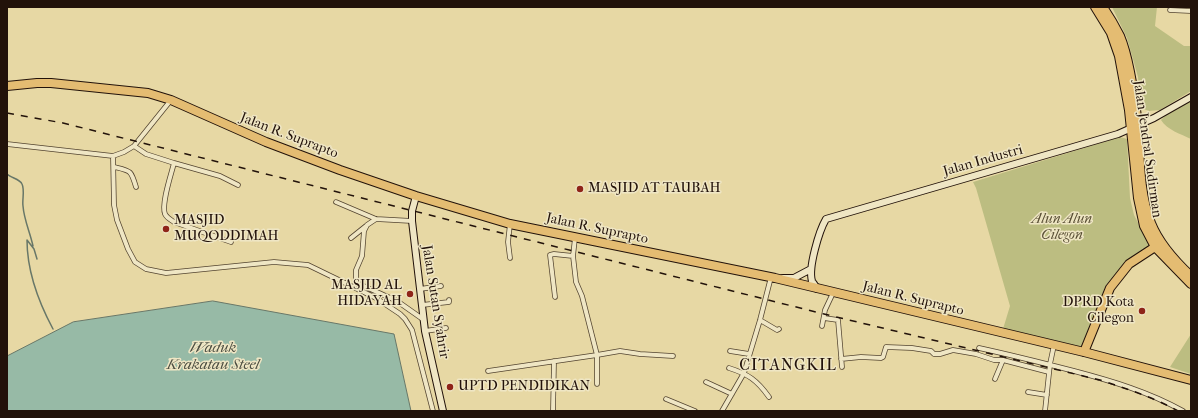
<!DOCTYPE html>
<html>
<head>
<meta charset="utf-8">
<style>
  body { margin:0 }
  #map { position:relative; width:1198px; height:418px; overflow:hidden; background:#e7d8a4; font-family:"IM FELL French Canon",serif }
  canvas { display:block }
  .frame { position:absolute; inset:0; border:8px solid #22120a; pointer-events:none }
</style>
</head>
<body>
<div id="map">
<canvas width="1198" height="418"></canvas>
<div class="frame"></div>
</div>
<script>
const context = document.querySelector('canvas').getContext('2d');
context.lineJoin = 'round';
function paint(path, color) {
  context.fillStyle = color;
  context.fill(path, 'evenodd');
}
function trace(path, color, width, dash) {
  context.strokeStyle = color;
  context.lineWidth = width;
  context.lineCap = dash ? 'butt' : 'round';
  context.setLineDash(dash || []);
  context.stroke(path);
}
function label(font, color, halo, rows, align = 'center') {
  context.font = font + ' "IM FELL French Canon",serif';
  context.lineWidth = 3;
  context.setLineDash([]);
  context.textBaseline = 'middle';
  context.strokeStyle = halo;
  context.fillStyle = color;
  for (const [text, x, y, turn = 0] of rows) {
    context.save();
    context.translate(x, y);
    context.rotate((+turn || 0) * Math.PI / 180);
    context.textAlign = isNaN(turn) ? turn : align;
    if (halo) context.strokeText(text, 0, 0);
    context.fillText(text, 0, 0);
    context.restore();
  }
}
paint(new Path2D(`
  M1112,7H1157L1155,26L1184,46H1191V91L1160,110L1149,111L1141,108L1138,77L1127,38Z
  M1191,100V139C1181,134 1167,130 1161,120L1169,112Z
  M1120,137L1127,139L1130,198L1134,215L1150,246L1127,260L1106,285L1081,347L1003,329L1010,306L976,188L973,182Z
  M1191,334V374L1170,367Z`), '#bcbd81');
const water = new Path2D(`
  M213,301L394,334L411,411H7V356L73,322Z`);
paint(water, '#97baa6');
trace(water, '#687768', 1);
trace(new Path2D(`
  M7,174C11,178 20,179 22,184C25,190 22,200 23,206C24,220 30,232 33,246
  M34,249L27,240C27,271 38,301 53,329
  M34,249L37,259`), '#687768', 1.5);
const street = new Path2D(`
  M1170,10L1191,11
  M7,144L113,156L114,205L117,220L128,249L135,262L146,269L166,273L274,262L308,265L376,298L400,314L405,319L412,330L433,411
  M134,146L171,100
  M113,156L124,152L134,146L146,154L174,163C171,175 161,204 165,214C167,218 171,220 174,222L231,242
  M174,163L220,176L238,185
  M114,167C131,171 131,170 136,187
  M336,202L376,219L412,221
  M510,224L508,242L510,258
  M351,238L366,226
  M575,238L573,256L576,282L582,296L597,355L620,351L640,354L673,356
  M356,283V270L362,256L364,231L367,225L376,219
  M357,283L397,301L424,320
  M420,289L441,286
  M555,297L550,255L554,254L573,256
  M422,305L449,302V300
  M824,318L838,320L842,367
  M760,320L777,330L779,329
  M822,326L825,310L833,293
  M425,331L446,328
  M979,348C1011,355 1043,363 1074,371C1112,381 1149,392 1183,411
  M730,351L749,354
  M841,359L861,357L881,358L883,357L886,347L912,348L931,351L934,354H940L953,350L976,354L994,360H1003L1049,372
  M729,368C748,374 757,380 769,397
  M488,371L597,355V384
  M995,379L1003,360
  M706,382L732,394
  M1028,392L1047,395
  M666,399L695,411
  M553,411L554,361
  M722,411L744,373L760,320L771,277
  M1045,411L1050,364L1054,345`);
const secondary = new Path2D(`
  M416,196L412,211V221L425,331L443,411
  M783,278H794L811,269
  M817,289C816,286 813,283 812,281C808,268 819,231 826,219L1118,134L1154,118L1191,97`);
const highway = new Path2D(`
  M1095,7L1111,33L1119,56L1129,110L1138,198L1144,226L1155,247L1191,284
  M1103,7C1109,16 1115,26 1120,36C1130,60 1135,99 1138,126C1140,158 1139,193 1151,223C1159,243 1175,261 1191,276
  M7,86L37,83H51L148,93L171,100L266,142L340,170L416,196L510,224L775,278L1084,352L1191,380
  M1084,352L1110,288L1129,264L1155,247`);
trace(street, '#534430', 5.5);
trace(secondary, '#22120a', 8);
trace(highway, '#22120a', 10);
trace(street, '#efe6c4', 4);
trace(secondary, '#efe6c4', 6);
trace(highway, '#e4bc72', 8);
trace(new Path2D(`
  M7,113L63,123L824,314L1100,380C1127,389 1153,397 1178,411`), '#22120a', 1.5, [7, 7]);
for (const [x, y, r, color] of [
  [580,189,4,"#8f2418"],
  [166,229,4,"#8f2418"],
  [410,294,4,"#8f2418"],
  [1142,311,4,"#8f2418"],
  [450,387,4,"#8f2418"]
]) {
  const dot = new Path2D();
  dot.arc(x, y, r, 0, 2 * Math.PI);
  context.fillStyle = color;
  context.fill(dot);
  trace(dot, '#efe6c4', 1.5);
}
label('14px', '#22120a', '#efe6c4', [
  ["Jalan R. Suprapto",289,136,21],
  ["Jalan Jendral Sudirman",1147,149,82],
  ["Jalan Industri",983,161,-16],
  ["Jalan R. Suprapto",597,229,12],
  ["Jalan R. Suprapto",913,299,14],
  ["Jalan Sutan Syahrir",435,302,81]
]);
label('14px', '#22120a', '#efe6c4', [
  ["MASJID AT TAUBAH",588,189],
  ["MASJID",174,221],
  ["MUQODDIMAH",174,237],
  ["MASJID AL",402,286,"right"],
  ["HIDAYAH",402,302,"right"],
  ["DPRD Kota",1134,303,"right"],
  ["Cilegon",1134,319,"right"],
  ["UPTD PENDIDIKAN",458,387]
], 'left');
label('italic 14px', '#584e34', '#efe6c4', [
  ["Alun Alun",1062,220],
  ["Cilegon",1062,236]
]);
label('italic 15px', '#4b4d41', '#efe6c4', [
  ["Waduk",213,348],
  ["Krakatau Steel",213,365]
]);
context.letterSpacing = '1px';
label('16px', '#22120a', '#efe6c4', [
  ["CITANGKIL",788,366]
]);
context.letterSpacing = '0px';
</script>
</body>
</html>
